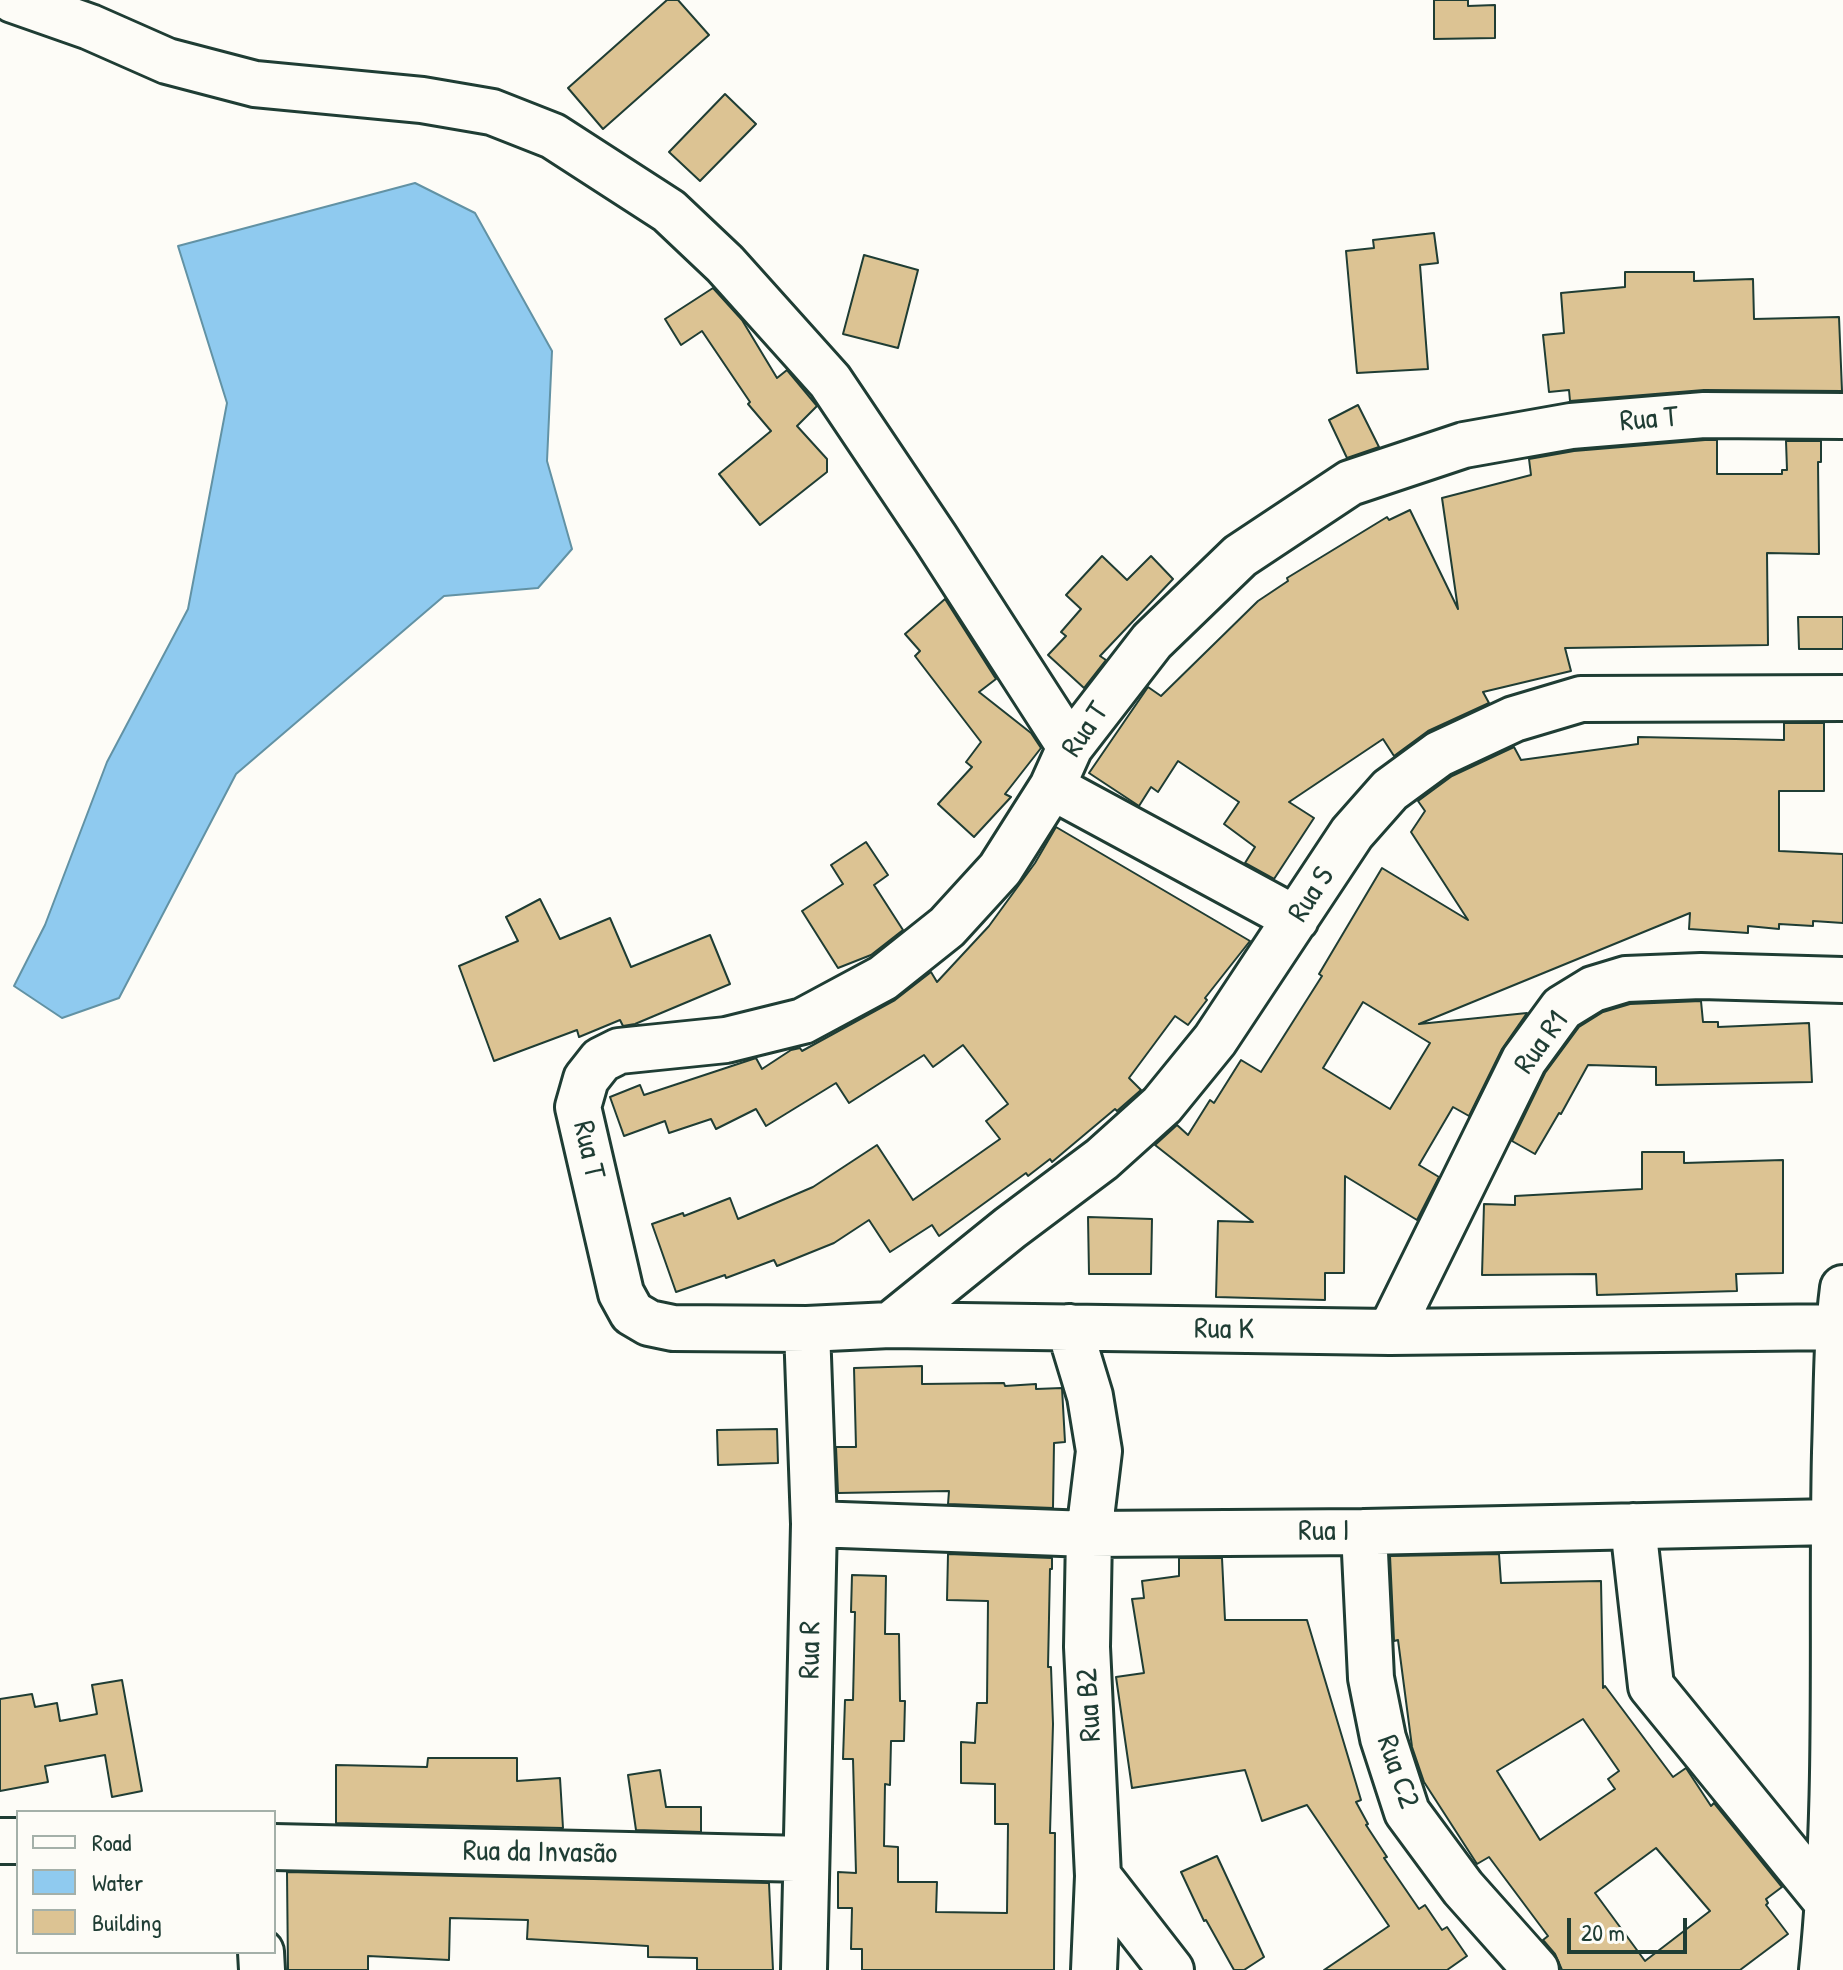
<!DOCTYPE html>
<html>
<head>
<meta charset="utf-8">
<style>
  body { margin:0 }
  #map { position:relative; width:1843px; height:1970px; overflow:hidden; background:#fdfcf7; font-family:"Patrick Hand",sans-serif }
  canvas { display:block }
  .legend { position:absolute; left:16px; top:1810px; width:260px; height:144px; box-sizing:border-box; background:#fdfcf7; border:2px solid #a4b0a9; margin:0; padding:10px 14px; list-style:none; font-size:24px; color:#1f3d34 }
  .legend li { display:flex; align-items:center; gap:16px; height:40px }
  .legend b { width:40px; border:2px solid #a4b0a9 }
  .scale { position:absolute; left:1567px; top:1918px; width:120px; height:36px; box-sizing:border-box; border:4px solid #1f3d34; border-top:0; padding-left:10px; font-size:24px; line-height:28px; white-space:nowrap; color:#1f3d34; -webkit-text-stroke:6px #fdfcf7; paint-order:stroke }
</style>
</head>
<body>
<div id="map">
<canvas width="1843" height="1970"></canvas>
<ul class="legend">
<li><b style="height:10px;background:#fdfcf7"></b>Road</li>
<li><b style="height:22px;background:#8fcaef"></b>Water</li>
<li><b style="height:22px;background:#dcc393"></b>Building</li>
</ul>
<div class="scale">20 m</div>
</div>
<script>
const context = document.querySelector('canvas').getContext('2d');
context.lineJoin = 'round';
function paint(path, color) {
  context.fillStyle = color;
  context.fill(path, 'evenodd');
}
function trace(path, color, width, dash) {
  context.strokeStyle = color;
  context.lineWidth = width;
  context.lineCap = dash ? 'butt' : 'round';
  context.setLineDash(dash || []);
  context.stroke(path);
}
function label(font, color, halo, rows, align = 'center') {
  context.font = font + ' "Patrick Hand",sans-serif';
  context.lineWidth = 6;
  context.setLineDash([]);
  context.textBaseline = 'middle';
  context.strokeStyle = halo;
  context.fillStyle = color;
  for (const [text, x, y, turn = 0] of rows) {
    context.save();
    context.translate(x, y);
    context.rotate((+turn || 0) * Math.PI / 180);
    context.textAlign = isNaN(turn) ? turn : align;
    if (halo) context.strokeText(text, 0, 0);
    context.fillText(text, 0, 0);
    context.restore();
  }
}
const water = new Path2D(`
  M415,183L475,213L552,351L547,461L572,549L538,588L444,596L236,774L119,998L62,1018L14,986L45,925L107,762L188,609L227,403L178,246Z`);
paint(water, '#8fcaef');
trace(water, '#6292a4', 2);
const building = new Path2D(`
  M667,0H678L709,35L603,129L568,88Z
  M1434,0H1468V6L1495,5V38L1434,39Z
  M725,94L756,124L700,181L669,152Z
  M1434,233L1438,263L1420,265L1428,369L1357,373L1346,251L1374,248L1373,240Z
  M864,255L918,270L898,348L843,334Z
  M1625,272H1694V281L1753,279L1754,319L1839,317L1842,391L1704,390L1570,401L1569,390L1549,392L1543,335L1564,333L1561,293L1625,287Z
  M713,288L742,320L777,378L787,370L817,406L797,426L827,459V472L760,525L719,474L771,431L748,404L750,402L702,331L681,345L665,319Z
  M1358,405L1379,447L1347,458L1329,420Z
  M1705,440H1717V474H1782V470H1787L1786,441H1821V462H1818L1819,554L1767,553L1768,645L1565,648L1571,671L1483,692L1489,703L1428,731L1394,756L1383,739L1289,802L1314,818L1274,879L1245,863L1255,847L1224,824L1239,802L1178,761L1158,792L1151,787L1139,806L1089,773L1148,687L1161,696L1258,601L1288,581L1287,578L1387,517L1389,520L1410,510L1458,609L1442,498L1531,475L1529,459L1574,451Z
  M1102,556L1127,580L1151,556L1173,579L1100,656L1106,660L1084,688L1048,655L1066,636L1061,632L1081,609L1066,595Z
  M945,599L996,679L979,692L1031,733L1041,748L1005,794L1011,797L974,837L938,804L972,767L966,762L981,742L915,656L920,651L905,634Z
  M1798,617H1843V649H1799Z
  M1784,723H1824V791H1779V851L1843,854V923L1813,921V926L1779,924V929L1748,926V933L1689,929L1690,913L1419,1024L1527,1013L1502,1049L1469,1116L1453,1107L1419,1165L1439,1177L1417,1220L1345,1176L1344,1273H1325V1300L1216,1297L1218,1221L1253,1222L1155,1145L1177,1125L1188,1135L1210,1100L1214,1103L1241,1060L1261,1072L1322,976L1319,974L1382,868L1468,920L1411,832L1425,811L1418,801L1452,776L1514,747L1521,760L1638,744V737L1784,740ZM1363,1002L1430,1043L1390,1109L1323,1068Z
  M1056,827L1250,941L1205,998L1207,1000L1188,1025L1175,1016L1129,1078L1141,1090L1117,1111L1115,1109L1052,1162L1050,1159L1028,1176L1026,1173L939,1236L932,1225L890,1252L869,1220L834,1243L777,1266L774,1260L726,1278L725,1275L676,1292L652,1224L683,1213L684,1216L730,1198L738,1219L813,1187L877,1145L913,1200L1000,1139L986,1121L1008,1104L963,1045L933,1067L924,1055L849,1103L836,1083L766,1126L756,1109L716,1129L711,1119L669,1133L665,1121L624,1136L610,1097L640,1085L644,1095L756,1058L762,1069L791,1050L800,1048L802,1051L895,1000L931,972L937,982L989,926L1035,863Z
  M866,842L888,875L874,885L903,930L871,955L838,968L802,911L843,884L831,865Z
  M540,899L560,939L610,918L631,967L710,935L730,984L635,1024L623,1026L620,1020L579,1037L577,1030L494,1061L459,966L518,941L506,917Z
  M1701,1001L1703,1022H1718V1027L1809,1023L1812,1082L1656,1085V1067L1588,1065L1561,1114L1559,1113L1535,1154L1512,1141L1545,1073L1579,1027L1603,1012L1630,1004Z
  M1642,1152H1684V1163L1783,1160V1273L1736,1274L1737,1291L1597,1295L1596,1274L1482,1275L1484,1204L1515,1205V1196L1642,1189Z
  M1088,1217L1152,1219L1151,1274H1089Z
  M922,1366V1384L1004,1383L1005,1386L1036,1384V1389L1062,1388L1065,1442L1054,1443L1053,1508L948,1504L949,1491L838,1493L836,1447H856L854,1368Z
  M777,1429L778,1463L718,1465L717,1430Z
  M948,1554L1052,1558V1569H1050L1048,1667H1051L1053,1724L1050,1833H1055L1054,1970H862V1949H851L852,1908H838V1872L856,1873L853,1759H843L845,1700H853L855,1612H851L852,1575L886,1576L885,1634H899L900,1701H905L904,1741H891L890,1785L885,1784L884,1846L898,1847V1882H937L936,1912L1007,1913L1008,1824H995V1784L961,1783V1742L975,1743L977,1703H987L988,1601L947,1600Z
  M1499,1554L1501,1583L1601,1581L1603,1688L1605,1686L1673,1777L1686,1768L1711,1806L1714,1803L1782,1887L1766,1899L1768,1903L1766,1905L1788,1934L1740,1970H1562L1555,1954L1543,1940L1548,1936L1489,1857L1477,1864L1424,1782L1412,1747L1398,1640L1394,1641L1390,1556ZM1583,1719L1619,1771L1608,1779L1615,1789L1540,1840L1497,1771ZM1656,1848L1710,1911L1645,1961L1595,1893Z
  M1179,1558H1222L1225,1620H1307L1361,1800L1356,1802L1368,1824L1366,1825L1387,1857L1384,1858L1419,1909L1425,1905L1442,1930L1447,1927L1467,1956L1447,1970H1324L1389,1926L1307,1805L1262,1821L1245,1770L1132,1788L1116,1677L1144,1673L1132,1599L1144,1598L1142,1581L1179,1576Z
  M122,1680L142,1791L112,1797L105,1755L45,1766L48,1782L0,1791V1699L32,1694L35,1707L57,1703L60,1721L97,1714L92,1685Z
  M428,1758H517V1781L560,1778L563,1828L336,1823V1765L427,1767Z
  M660,1770L666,1807H701V1832L636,1830L628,1775Z
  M1217,1856L1264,1957L1244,1970H1234L1206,1920L1204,1921L1181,1872Z
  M287,1872L769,1883L773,1970H697V1958L648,1957V1946L527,1939L528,1920L450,1918L449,1960L368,1956V1970H288Z`);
paint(building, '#dcc393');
trace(building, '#1f3d34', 2);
const minor = new Path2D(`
  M13,0L90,27L167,61L255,84L422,100L492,112L553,136L669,211L725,264L830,381L936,539L1070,747
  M1843,416L1704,415L1571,426L1464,445L1350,483L1240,556L1152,641L1070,747L1052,787L1000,869L947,927L883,978L803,1021L726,1040L619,1051L601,1060L586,1079L578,1107L621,1293L632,1313L649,1323L673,1328L807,1329L890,1325L1390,1332L1843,1327
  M1052,787L1296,919
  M890,1325L1010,1228L1102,1159L1162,1105L1215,1040L1352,833L1390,790L1439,754L1514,719L1581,699L1843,698
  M1069,1327L1090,1396L1099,1451L1089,1534L1087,1647L1098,1876L1171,1970
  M1390,1332L1524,1060L1562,1008L1593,989L1626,979L1701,976L1843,980
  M814,1524L1089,1534L1364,1532L1833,1522
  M1633,1526L1651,1686L1827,1902
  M1364,1532L1371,1678L1383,1738L1407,1812L1463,1888L1536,1970
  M0,1841H18
  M274,1847L806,1859
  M261,1952L262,1970
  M804,1970L814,1524L807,1329
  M1094,1970L1098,1876
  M1822,1970C1840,1798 1831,1624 1835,1452C1837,1397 1836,1342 1843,1288`);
trace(minor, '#1f3d34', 50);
trace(minor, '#fdfcf7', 44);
label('30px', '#1f3d34', '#fdfcf7', [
  ["Rua T",1649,420,-5],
  ["Rua T",1086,730,-56],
  ["Rua S",1312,895,-57],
  ["Rua R1",1542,1043,-54],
  ["Rua T",588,1150,77],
  ["Rua K",1224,1330,1],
  ["Rua I",1324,1532],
  ["Rua R",811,1650,-89],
  ["Rua B2",1090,1705,-93],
  ["Rua C2",1397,1772,71],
  ["Rua da Invasão",540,1853,1]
]);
</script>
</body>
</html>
